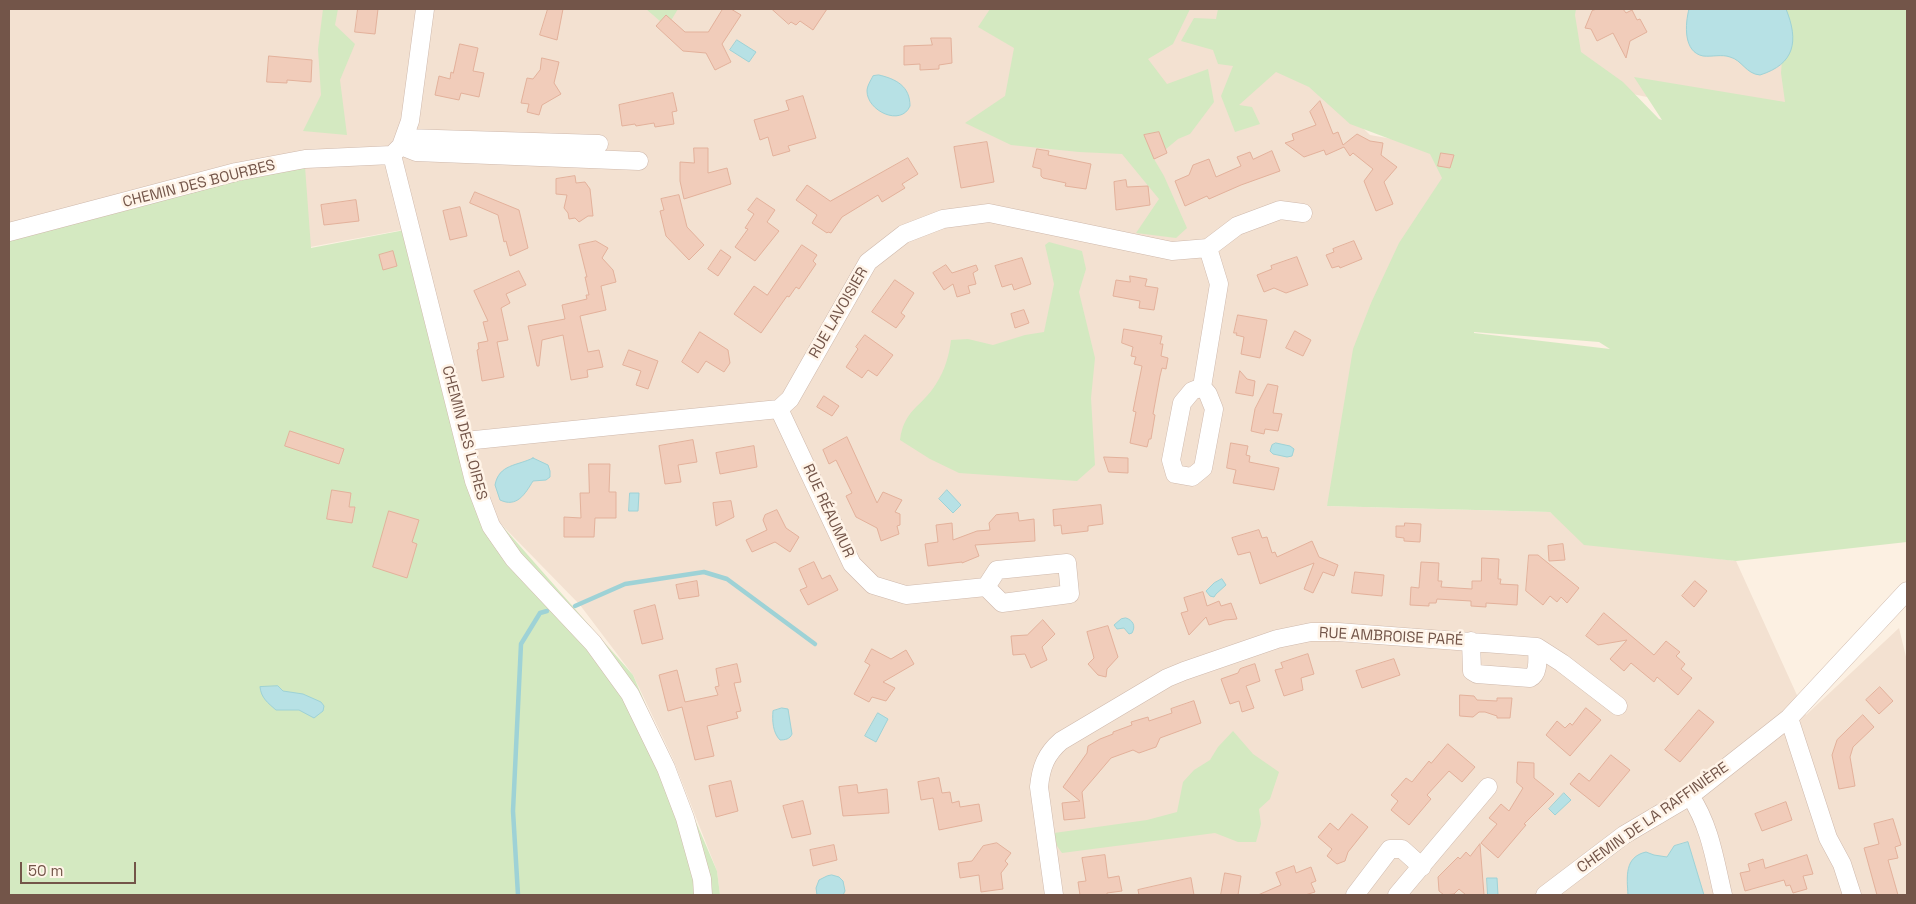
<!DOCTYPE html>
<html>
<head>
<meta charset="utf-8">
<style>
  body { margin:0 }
  #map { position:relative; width:1916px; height:904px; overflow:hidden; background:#fcf0e2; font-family:"Space Grotesk",sans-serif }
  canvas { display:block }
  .frame { position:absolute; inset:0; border:10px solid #735549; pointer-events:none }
  .scale { position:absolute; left:20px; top:862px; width:116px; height:22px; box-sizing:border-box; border:2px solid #735549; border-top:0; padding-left:6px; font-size:15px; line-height:18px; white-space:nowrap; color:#735549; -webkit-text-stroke:4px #fff4e8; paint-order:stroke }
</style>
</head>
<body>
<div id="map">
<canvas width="1916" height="904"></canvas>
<div class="frame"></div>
<div class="scale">50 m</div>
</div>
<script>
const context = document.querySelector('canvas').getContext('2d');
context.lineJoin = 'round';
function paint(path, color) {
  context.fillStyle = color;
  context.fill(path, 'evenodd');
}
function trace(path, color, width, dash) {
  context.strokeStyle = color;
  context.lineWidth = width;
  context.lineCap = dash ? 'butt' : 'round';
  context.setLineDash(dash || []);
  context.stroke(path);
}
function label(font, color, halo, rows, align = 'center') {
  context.font = font + ' "Space Grotesk",sans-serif';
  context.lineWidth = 5;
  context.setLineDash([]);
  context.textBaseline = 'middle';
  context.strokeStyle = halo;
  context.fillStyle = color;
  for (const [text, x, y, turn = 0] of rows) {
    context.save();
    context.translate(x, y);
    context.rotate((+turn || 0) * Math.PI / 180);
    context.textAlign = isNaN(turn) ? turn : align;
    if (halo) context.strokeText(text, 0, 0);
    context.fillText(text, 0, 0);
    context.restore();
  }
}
paint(new Path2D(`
  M9,9H1355L1272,40L1370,135L1460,151L1327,506L1550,512L1586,542L1736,561L1806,715L1899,628L1907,661V895H720L717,871L673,759L633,675L580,605L498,521L476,462L418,227L310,247L9,224Z
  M1562,9H1872L1847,137L1557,79Z`), '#f3e1d1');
paint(new Path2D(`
  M323,9H338L335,25L355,44L340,80L347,135L303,131L321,95L318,49Z
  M646,9H678L667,27Z
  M990,9H1190L1173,44L1148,59L1167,84L1208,69L1214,102L1190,134L1178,139L1154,159L1164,176L1187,228L1176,238L1136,233L1159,199L1122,154L1079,152L1011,145L965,123L1005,96L1014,48L978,27Z
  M1218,9H1576L1575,15L1581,52L1623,82L1659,119L1662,120L1634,77L1785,102L1781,73L1783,46L1776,9H1907V542L1736,561L1584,545L1550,512L1327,506L1353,349L1371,303L1399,243L1442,178L1430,154L1350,124L1309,87L1276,72L1239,105L1252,107L1260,124L1235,132L1221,96L1233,66L1218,64L1213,50L1181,41L1194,18L1216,19ZM1474,332L1599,342L1610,349L1474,333Z
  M304,153L311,248L410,229L476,462L498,521L633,675L717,871L720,895H9V224Z
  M1049,242L1082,251L1086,269L1079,292L1095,358L1091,398L1095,465L1077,481L959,473L930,459L900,440C904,409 922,407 936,384C945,370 949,356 951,340L968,339L993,345L1025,335L1044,332L1054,284L1045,245Z
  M1233,731L1253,754L1279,772L1270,799L1259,809L1261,824L1256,842H1238L1215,833L1062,853L1057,846L1054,833L1147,820L1177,812L1183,782L1194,770L1210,760L1218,747Z`), '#d4e9c1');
const water = new Path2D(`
  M1689,9H1786C1799,41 1795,64 1760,75C1746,74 1742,60 1730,57C1722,54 1712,57 1703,56C1683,52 1685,24 1689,9Z
  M737,40L756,52L749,62L730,50Z
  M879,75C896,79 910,86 910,106C901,127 867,111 867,91C867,86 871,80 873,76Z
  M1276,443L1290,446L1294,449L1292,456L1287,457L1273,454L1270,451L1272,445Z
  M533,458L548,465L550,471V477L546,480L533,481C525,494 517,508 500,500L495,485C499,464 517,466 533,458Z
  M947,490L961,505L953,513L939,499Z
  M630,493H639L638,511H629Z
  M1222,579L1226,585L1216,594L1214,597L1210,596L1206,591L1214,583Z
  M1126,618C1133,620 1136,626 1132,633L1129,634L1124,628L1117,629L1114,625L1121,619Z
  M278,686L283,691L303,694L321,702L324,706L323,711L314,718L299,710H276C268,703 261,698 260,687Z
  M782,708L788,709L792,734C790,739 785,740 780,740C773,733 772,721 773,711Z
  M878,713L888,719L876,742L865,736Z
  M1564,793L1571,800L1555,815L1549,809Z
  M1688,842L1704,895H1628C1627,877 1624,857 1646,852L1654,855L1667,857L1674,846Z
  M832,875L839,877L843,881L845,891L843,895H817L816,888L819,880L827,876Z
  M1487,878H1497L1498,895H1488Z`);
paint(water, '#b7e1e5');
trace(water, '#9ed2d6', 1);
trace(new Path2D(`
  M575,606L625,584L704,572L727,579L815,644
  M518,895L513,811L521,644L540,613L547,611`), '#9ed2d6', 4.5);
const building = new Path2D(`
  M358,9H378L375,34L355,32Z
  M548,9H563L557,40L540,35Z
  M723,9H731L741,15L722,44L731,62L715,70L706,53L683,51L656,26L666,15L685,32H708Z
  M772,9H827L813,30L800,21L796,25L791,22L789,24Z
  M1597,9H1623L1626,13L1632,10L1637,20L1640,19L1647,32L1630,41L1626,58L1613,33L1597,41L1591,29L1585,28L1592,11Z
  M931,38H951L952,63L939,65V69L920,70V64L904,65V46L932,45Z
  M460,44L478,48L473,71L484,73L479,97L461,93L459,100L435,95L439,76L450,79L451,72L453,73Z
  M269,56L312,60L311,82L287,80V83L267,82Z
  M542,58L559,62L554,83L561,94L542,105L539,115L527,112L529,104L521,103L527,78L533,79L540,70Z
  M673,93L677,111L672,112L674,124L655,127L654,123L636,126L635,124L622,126L619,105Z
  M803,96L816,138L788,146L790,151L773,156L768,137L760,140L754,120L789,110L786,101Z
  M1320,101L1333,134L1338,132L1343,145L1357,134L1370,141L1383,143L1381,155L1397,167L1384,182L1393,204L1376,211L1364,181L1373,169L1353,153L1350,156L1344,147L1326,155L1324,150L1304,157L1285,143L1294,140L1292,134L1316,125L1310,112Z
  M1159,132L1167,153L1154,159L1144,135Z
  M987,142L994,182L961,188L954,147Z
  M694,148H708V173L727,168L731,184L684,199L680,181V162L694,163Z
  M1037,149L1049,151L1048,155L1091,164L1086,189L1065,186L1066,183L1043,178L1041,176V169L1033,167Z
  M1272,151L1280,171L1241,185L1209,199L1207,196L1185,206L1175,181L1189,175L1193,165L1209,159L1216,177L1241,166L1237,157L1250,152L1253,159Z
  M1441,153L1454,155L1450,168L1438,166Z
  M908,158L918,174L902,184L905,188L882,202L878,195L842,217L831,233L828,232L827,233L812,223L817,215L796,200L807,185L830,201Z
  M575,176L576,183L585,182L590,189L593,216H588L579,222L575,218L569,219L568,213L564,208L567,195L556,194V179Z
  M1126,180L1127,187L1148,186L1150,205L1116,210L1114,182Z
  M475,192L519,210L528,248L510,256L506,241L504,242L498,215L470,203Z
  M679,195L687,227L704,245L689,260L666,236L660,211L664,210L661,199Z
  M757,198L775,210L767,222L779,231L755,261L735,247L748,229L745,228L754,214L748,210Z
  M356,200L359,221L324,225L321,205Z
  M460,207L467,236L450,240L443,211Z
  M596,241L608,248L602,258L613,270L616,282L601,286L606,310L580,316L588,352L599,350L603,367L587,370L588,377L571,380L563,335L542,340L539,366H537L528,326L565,319L562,305L587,299L586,295H589L585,277H587L579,245Z
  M1354,241L1362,259L1340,268L1339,266L1332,268L1326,255L1334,252L1333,249Z
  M802,245L817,255L813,261L816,264L799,289L796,287L789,297L787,296L761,333L734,314L754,286L767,295Z
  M721,250L731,257L718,276L708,269Z
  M393,251L397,266L383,270L379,255Z
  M1297,257L1308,285L1286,293L1274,288L1264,292L1257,275L1272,269L1271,266Z
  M1022,258L1031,284L1014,290L1012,284L1002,287L995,266Z
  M946,265L952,273L976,265L978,270L973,273L976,284L968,286L970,293L957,297L953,284L944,290L933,273Z
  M519,271L526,285L506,294L510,303L501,308L508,340L497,342L504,377L482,381L477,350L479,349L478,343L488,341L483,322L488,321L474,291Z
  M1130,276L1147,279L1145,286L1158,288L1154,310L1139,308L1140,301L1113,296L1116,280L1130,282Z
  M895,280L914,293L901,313L905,316L896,328L872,312Z
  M1024,310L1029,323L1015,328L1011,314Z
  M1238,315L1267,320L1260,358L1241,354L1244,337L1236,335L1237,333H1234Z
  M1124,329L1162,336L1160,344H1163L1161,356L1168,358L1166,369L1162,368L1160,376L1153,414L1155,415L1151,439H1149L1147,447L1130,443L1136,412L1133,411L1142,366L1134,364L1136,357L1131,356L1133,347L1122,343Z
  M1295,331L1311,340L1303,356L1286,348Z
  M700,332L728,350L730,363L724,372L706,361L698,373L682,362Z
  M865,335L893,355L877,376L868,370L862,378L846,367L858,349L856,347Z
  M629,350L658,361L648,389L636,385L641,371L623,365Z
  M1240,371L1247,379L1255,381L1253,396L1236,393Z
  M1268,384L1278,386L1273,413L1282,414L1278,431L1265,429L1264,434L1251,431L1255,409Z
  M824,396L839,406L832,416L817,407Z
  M290,431L344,449L339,464L285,446Z
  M847,437L877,503L883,492L902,500L895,512L900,514V525L897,526L899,534L881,541L877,528L856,517L846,496L852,493L836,460L829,464L823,450Z
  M693,440L697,462L678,465L681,482L665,484L659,446Z
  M1231,443L1248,446L1246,455L1250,456L1249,462L1279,468L1274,490L1233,483L1236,470L1227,468Z
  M754,446L757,467L720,474L716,453Z
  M1104,457L1128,458V473L1109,472Z
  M589,464H610L609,492H616V518H595L594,537H564V517L581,518L580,493H589Z
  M332,490L351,493L349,507H355L352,523L327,519Z
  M731,501L734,517L716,526L713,503Z
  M1101,505L1103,524L1088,526V531L1062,534L1061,525L1054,526L1053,510Z
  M777,510L786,528L799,537L790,552L775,542L752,552L746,540L767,530L763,520L765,515Z
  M389,511L419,520L412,542L417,544L407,578L373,567Z
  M1018,513L1019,521L1034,519L1035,541L975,545L979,556L962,563V562L928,566L925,544L938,542L936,525L952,523L953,540L977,531L990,530L989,523L996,515Z
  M1405,523L1421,524L1420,542L1404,541V538L1396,537V526H1404Z
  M1259,530L1262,538L1267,537L1272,553L1275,552L1277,557L1312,541L1319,557L1338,565L1334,576L1323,572L1313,593L1304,589L1314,563L1260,584L1250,552L1238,555L1232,538Z
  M1563,544L1565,560L1549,561L1548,546Z
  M1529,555H1538L1579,588L1567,603L1561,597L1557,602L1550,596L1543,605L1526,591Z
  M1482,558L1499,559L1498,579H1501L1500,584L1518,585L1517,605L1486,603V607L1471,606V601L1437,599L1436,603H1429V606L1410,605L1411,587L1419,588L1421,562L1439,563L1438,581H1442L1441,587L1472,589V581H1481Z
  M814,562L822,579L830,575L838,590L808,605L800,590L807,587L799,569Z
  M1355,572L1384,575L1382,596L1352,593Z
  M697,581L699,596L679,599L676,585Z
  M1695,581L1707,591L1694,607L1682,596Z
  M1203,592L1207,606L1219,601L1221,606L1231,603L1237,619L1225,620L1209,625L1206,617L1189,635L1181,613L1188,611L1184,598Z
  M655,605L663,639L642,644L634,611Z
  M1604,613L1654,655L1666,641L1680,652L1676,656L1685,664L1681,669L1692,678L1678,695L1657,677L1654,682L1631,663L1624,671L1610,659L1627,640L1598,645L1586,636Z
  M1043,620L1055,634L1042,647L1047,660L1031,668L1025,654L1013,655L1011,636L1027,635Z
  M1108,626L1118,657L1107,669L1106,677L1098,675L1088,664L1094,658L1087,632Z
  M872,649L891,659L906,650L914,664L883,682L895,688L886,701L872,697L869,702L854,694L870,665L865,662Z
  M1308,654L1314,674L1301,678L1303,690L1284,696L1275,670L1283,668L1281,663Z
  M1394,659L1400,675L1362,688L1356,671Z
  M737,664L741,682L734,683L741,711L736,712L738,718L707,726L714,756L695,760L682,707L668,711L659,675L677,670L685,702L718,695L715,687L719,686L716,669Z
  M1255,664L1260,681L1246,686L1254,708L1242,712L1239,701L1230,704L1221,679L1238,673L1240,669Z
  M1880,687L1893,701L1879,714L1866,700Z
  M1460,695L1474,696L1477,700L1497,701V698H1512L1510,718H1497V716L1485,712H1479L1473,717L1460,716Z
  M1194,701L1201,723L1160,738L1156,747L1139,753L1133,750L1111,758L1082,792L1085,818L1064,820L1062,803L1080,801L1063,787L1087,753L1088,746L1100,739L1113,734V732L1132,725L1131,722L1148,717L1149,721L1172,713L1171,709Z
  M1586,708L1601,720L1570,756L1546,735L1557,721L1565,728L1570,723L1572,725Z
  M1699,710L1714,722L1680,762L1665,750Z
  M1863,715L1874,727L1853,747L1850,757L1855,786L1839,789L1832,755L1837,740Z
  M1448,744L1475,767L1462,782L1449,771L1427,795L1431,799L1409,825L1391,810L1398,801L1391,795L1406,778L1412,782L1429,761L1431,763Z
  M1611,755L1630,770L1599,807L1570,784L1579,773L1589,781Z
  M1518,762L1534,763V778L1554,794L1524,824L1526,825L1498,858L1481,843L1497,824L1489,818L1501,804L1509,811L1523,788L1517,783Z
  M939,778L942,793L950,792L952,803L959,801L960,807L979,804L982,821L939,830L933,798L921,800L918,782Z
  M731,781L738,811L716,817L709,786Z
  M857,785L858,793L887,789L889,813L843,816L839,787Z
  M803,801L811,834L792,838L783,806Z
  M1786,802L1792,820L1762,831L1755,814Z
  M1352,814L1368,827L1348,852L1345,861L1337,864L1327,856L1332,849L1318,837L1330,823L1338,830Z
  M1893,819L1901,845L1895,847L1898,858L1888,860L1898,895H1877L1864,848L1879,844L1874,824Z
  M997,843L1011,853L1005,861L1008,864L1001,873L1003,889L981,892L979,875L960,878L958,863L972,861L983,846Z
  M1480,844L1484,895H1466L1459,889L1454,894L1444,895L1439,891L1438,877L1458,857L1460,859L1466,852L1470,856Z
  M834,845L837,860L813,866L810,850Z
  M1105,855L1108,878L1119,876L1122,891L1107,893V895H1080L1078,882L1086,881L1082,858Z
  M1807,855L1813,874L1803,876L1807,889L1793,893L1790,885L1786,886L1784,880L1745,891L1740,873L1750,871L1748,864L1763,859L1765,868Z
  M1294,866L1296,873L1311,867L1316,881L1311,883L1315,892L1305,895H1258L1281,885L1276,873Z
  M1225,873L1241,876L1238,895H1221Z
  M1191,878L1194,895H1139L1138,890Z`);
paint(building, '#f1ccba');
trace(building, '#e3b19b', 1);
const minor = new Path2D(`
  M425,9L410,121L401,146L392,155L474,481L491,526L514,559L593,643L630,694L666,768L685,818L702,879L703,895
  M405,138L599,144
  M401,146L416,152L639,161
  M9,232L236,172L305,159L392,155
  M1202,387L1208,394L1214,409L1203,468L1192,477L1175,474L1171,460L1182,403L1192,391L1202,387L1219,284L1208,248
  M779,409L852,564L873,585L906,595L986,587L1002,603L1070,594L1067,563L997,570L986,587
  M465,441L779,409L790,399L868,262L904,234L943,219L989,213L1172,251L1208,248L1237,226L1280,210L1303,213
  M1471,641L1472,671L1477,674L1530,678C1540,673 1537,657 1537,647
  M1789,718L1828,838L1842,864L1852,895
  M1690,796C1710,825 1715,861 1723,895
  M1054,895L1039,787C1041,767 1046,754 1061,741L1167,678L1184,671L1277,639L1311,632H1338L1537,647L1562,663L1618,706
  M1355,895L1390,849H1402L1422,867
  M1397,895L1488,787
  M1545,895L1624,835L1690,796L1789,718L1907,591`);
trace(minor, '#cfb9ac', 19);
trace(minor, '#fff', 18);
label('15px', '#735549', '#fff4e8', [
  ["CHEMIN DES BOURBES",199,184,-14],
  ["RUE LAVOISIER",839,313,-60],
  ["CHEMIN DES LOIRES",464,433,75],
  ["RUE RÉAUMUR",828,511,65],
  ["RUE AMBROISE PARÉ",1391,637,3],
  ["CHEMIN DE LA RAFFINIÈRE",1653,818,-35]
]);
</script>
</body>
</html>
